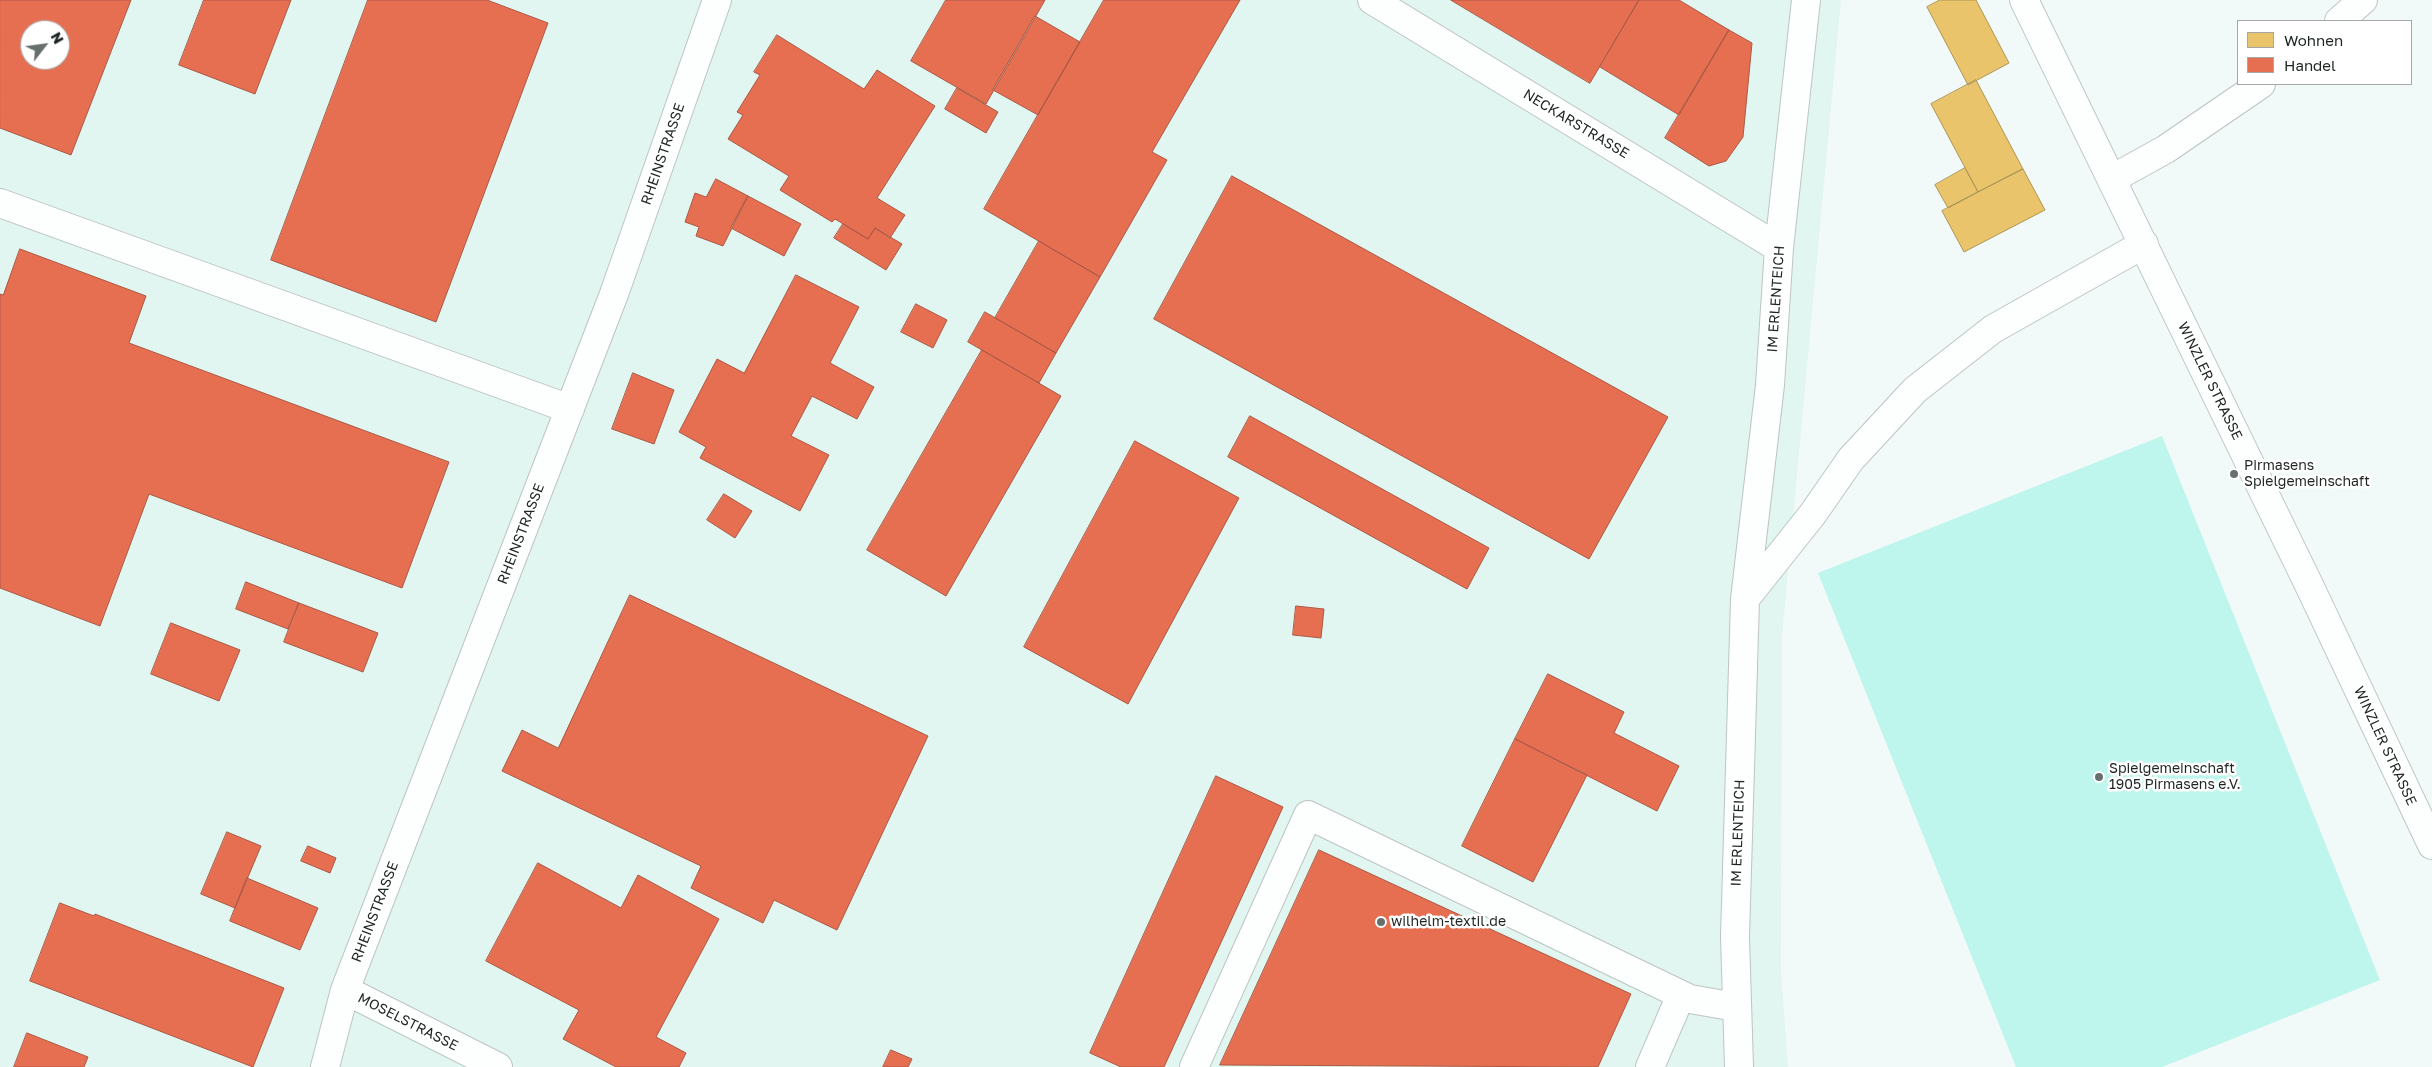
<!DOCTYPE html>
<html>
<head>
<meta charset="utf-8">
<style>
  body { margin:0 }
  #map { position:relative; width:2432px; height:1067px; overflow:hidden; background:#f2faf9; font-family:"Golos Text",sans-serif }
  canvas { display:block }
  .legend { position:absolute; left:2237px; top:20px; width:175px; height:65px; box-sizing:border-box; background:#fff; border:1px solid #a5a8a7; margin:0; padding:6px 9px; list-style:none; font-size:15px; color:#1e2624 }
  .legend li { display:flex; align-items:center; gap:10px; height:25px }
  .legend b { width:25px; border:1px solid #a5a8a7 }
  .north { position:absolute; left:20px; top:20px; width:50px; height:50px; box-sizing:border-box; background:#fff; border:1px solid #a5a8a7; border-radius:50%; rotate:60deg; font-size:14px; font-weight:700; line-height:20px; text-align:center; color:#1e2624 }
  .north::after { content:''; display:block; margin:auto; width:18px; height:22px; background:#68706f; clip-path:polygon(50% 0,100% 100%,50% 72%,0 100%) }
</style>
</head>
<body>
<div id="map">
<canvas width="2432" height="1067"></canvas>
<ul class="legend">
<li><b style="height:14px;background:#e9c46a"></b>Wohnen</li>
<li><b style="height:14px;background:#e76f51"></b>Handel</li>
</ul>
<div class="north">N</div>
</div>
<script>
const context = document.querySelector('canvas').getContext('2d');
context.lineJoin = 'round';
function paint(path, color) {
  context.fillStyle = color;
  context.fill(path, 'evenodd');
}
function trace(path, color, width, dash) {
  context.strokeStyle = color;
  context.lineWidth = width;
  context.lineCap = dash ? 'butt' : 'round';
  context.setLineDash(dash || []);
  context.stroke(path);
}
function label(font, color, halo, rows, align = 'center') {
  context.font = font + ' "Golos Text",sans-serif';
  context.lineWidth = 5;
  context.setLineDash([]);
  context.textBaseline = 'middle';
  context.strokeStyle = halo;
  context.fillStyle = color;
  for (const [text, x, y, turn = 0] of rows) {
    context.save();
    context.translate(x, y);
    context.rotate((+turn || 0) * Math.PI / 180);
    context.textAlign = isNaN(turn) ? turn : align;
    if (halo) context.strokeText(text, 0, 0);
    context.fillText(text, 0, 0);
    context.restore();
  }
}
paint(new Path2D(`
  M0,0H1841L1782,636L1781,971L1788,1067H0ZM30,30H60V60H30Z`), '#e1f5f1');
paint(new Path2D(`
  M2162,436L2380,980L2162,1067H2016L1818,573Z`), '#bef5ec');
const homes = new Path2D(`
  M1940,0H1976L2009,63L1968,85L1927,7Z
  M1976,80L2023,169L1978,192L1931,104Z
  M1965,168L1978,192L1948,208L1935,185Z
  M2023,169L2045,210L1964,252L1942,211Z`);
paint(homes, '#e9c46a');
trace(homes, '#ac9555', 1);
const shops = new Path2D(`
  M0,0H131L71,155L0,128ZM30,30H60V60H30Z
  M204,0H291L255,94L179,65Z
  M368,0H487L548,23L436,322L271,260Z
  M946,0H1045L986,104L911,61Z
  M1104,0H1240L1152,152L1167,160L1100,277L984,209Z
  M1451,0H1639L1590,83Z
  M1639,0H1679L1729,30L1679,115L1600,67Z
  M1035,16L1080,42L1038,115L993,90Z
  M1729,30L1752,43L1743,137L1726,161L1709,166L1665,138Z
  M777,35L864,89L877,70L935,106L877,198L905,215L890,238L875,228L868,239L835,219L832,222L780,190L789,176L728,139L743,115L737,112L760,75L754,72Z
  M957,88L998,112L986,133L945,109Z
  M1232,176L1668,417L1589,559L1154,319Z
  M716,179L748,196L723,246L696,236L699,227L685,222L695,193L706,197Z
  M748,196L801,224L784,256L731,228Z
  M843,224L868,239L875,228L902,244L886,270L834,238Z
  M1039,241L1100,277L1056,353L995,318Z
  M20,249L146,296L129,343L449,462L402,588L149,494L100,626L0,588V294L3,295Z
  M796,275L859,307L830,363L874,387L857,419L812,396L791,436L829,455L800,511L700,458L706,447L679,432L717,359L744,373Z
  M916,304L947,320L933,348L901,332Z
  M985,312L1056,353L1039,383L968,342Z
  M982,350L1061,396L946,596L867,550Z
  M633,373L674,390L654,444L612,429Z
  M1250,416L1489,548L1467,589L1228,457Z
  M1135,441L1239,498L1128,704L1024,647Z
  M724,494L752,511L735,538L707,520Z
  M246,582L299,603L288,629L236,609Z
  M630,595L928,736L837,930L774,900L763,923L691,888L701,866L502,771L522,730L558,748Z
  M299,603L378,633L363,672L284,642Z
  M1296,606L1324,609L1321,638L1293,635Z
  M171,623L240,650L219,701L151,674Z
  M1548,674L1624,712L1614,733L1679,766L1657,811L1515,739Z
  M1515,739L1587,775L1533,882L1462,846Z
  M1216,776L1283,807L1164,1067H1121L1090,1053Z
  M227,832L261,846L235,908L201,894Z
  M308,846L336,858L330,873L301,861Z
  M1319,850L1631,994L1598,1067L1220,1065Z
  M538,863L621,908L638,875L719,919L656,1037L686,1053L679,1067H616L563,1039L579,1010L486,961Z
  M247,878L318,908L300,950L230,921Z
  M60,903L94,916L95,914L284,988L253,1067L30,981Z
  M27,1033L88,1057L84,1067H14Z
  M891,1050L912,1059L908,1067H883Z`);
paint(shops, '#e76f51');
trace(shops, '#ab5944', 1);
const minor = new Path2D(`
  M1372,0L1779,248
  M2024,0L2309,585L2432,845
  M2339,21L2363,0
  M2112,179L2166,149L2261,84
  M0,203L570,409
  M1745,599L1812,515L1851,459L1915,390L1993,329L2144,244
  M345,990L498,1067
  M325,1067L345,990L614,294L717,0
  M1194,1067L1308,815L1690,999L1736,1007
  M1650,1067L1681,995
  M1739,1067L1735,937L1745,599L1770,385L1779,248L1806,0`);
trace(minor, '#bdc5c3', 30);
trace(minor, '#fdfefe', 28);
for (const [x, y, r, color] of [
  [2234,474,5,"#68706f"],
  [2099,777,5,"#68706f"],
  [1381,922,5,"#68706f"]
]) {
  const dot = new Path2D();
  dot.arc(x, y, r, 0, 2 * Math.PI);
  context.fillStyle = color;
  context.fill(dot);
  trace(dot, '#fff', 2);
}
label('14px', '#1e2624', '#fff', [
  ["NECKARSTRASSE",1576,124,31],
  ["RHEINSTRASSE",663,154,-71],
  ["IM ERLENTEICH",1776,299,-86],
  ["WINZLER STRASSE",2210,381,64],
  ["RHEINSTRASSE",521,534,-69],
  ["WINZLER STRASSE",2385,746,65],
  ["IM ERLENTEICH",1738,833,-88],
  ["RHEINSTRASSE",375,912,-69],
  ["MOSELSTRASSE",408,1022,27]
]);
label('14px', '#1e2624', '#fff', [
  ["Pirmasens",2244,466],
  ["Spielgemeinschaft",2244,482],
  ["Spielgemeinschaft",2109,769],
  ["1905 Pirmasens e.V.",2109,785],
  ["wilhelm-textil.de",1391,922]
], 'left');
</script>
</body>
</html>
